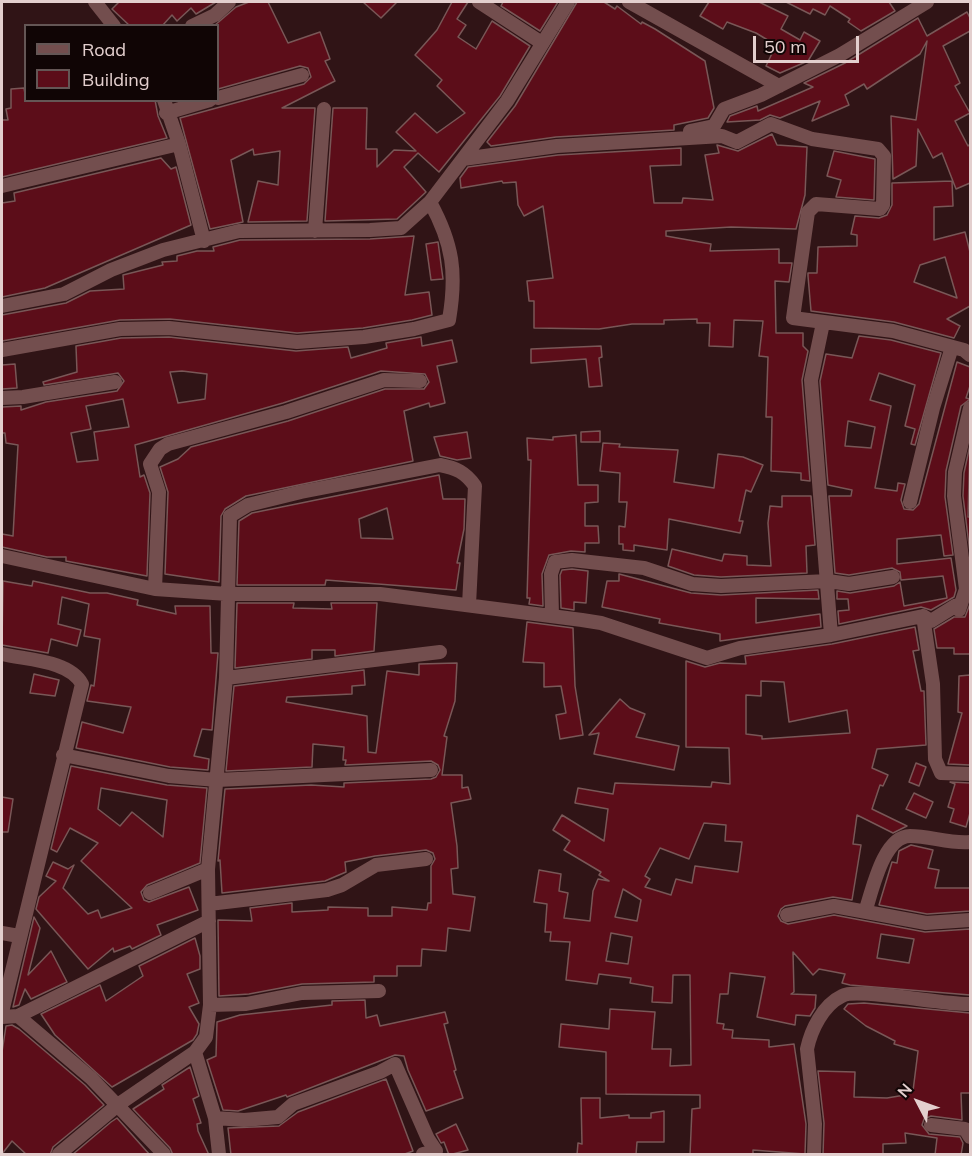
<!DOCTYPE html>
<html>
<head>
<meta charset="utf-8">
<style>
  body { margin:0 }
  #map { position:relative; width:972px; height:1156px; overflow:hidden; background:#301416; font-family:Mulish,sans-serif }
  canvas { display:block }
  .frame { position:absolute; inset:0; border:3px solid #e3cfce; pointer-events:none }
  .legend { position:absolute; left:24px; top:24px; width:195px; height:78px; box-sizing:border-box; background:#100505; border:2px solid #645655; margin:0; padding:8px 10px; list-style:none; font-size:18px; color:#e3cfce }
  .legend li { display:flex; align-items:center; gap:12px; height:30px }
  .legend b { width:30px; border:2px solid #645655 }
  .north { position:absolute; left:888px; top:1072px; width:60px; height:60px; -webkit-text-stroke:4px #100505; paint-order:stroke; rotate:311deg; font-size:16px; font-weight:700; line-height:24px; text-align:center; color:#e3cfce }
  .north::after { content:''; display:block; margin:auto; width:21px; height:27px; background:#e3cfce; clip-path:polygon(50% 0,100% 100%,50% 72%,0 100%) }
  .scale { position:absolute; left:753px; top:36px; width:106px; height:27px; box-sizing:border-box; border:3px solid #e3cfce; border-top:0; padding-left:8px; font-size:18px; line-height:21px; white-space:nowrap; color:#e3cfce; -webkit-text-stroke:4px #100505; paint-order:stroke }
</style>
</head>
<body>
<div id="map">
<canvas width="972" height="1156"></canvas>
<div class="frame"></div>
<ul class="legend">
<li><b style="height:8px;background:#734e4e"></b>Road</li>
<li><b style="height:16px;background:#5c0d19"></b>Building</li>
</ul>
<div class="north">N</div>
<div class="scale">50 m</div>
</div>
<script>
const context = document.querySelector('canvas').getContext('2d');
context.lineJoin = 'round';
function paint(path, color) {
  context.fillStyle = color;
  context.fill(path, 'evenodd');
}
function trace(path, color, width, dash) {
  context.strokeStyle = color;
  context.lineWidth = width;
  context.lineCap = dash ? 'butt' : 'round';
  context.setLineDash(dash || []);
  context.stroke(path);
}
const building = new Path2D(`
  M119,2H216L196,14L191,8L177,21L172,15L162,26H130L112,9Z
  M249,2H268L288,43L320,32L330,59L325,61L335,81L282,108H315L307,221L248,222L258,181L278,185L280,151L254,155L253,149L231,160L243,222L210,229L180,118L304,84L311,77L308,68L300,66L218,89V26H214L236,7Z
  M363,2H397L381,18Z
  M452,2H468L457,19L466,25L458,37L476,49L492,21L530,46L500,96L439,172L418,153L404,167L426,192L397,219L325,221L333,108H367L366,149H377V167L394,150L416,151L396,132L415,113L437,133L465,113L437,86L442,80L415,55L437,30Z
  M503,2H558L540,31L501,6Z
  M577,2H604L615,9L617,6L641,24L642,22L655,29L705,61L714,108L708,118L674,125V130L556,137L491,146L487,142L515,106Z
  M709,2H759L788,16L781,29L800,40L804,32L820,41L808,61L780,73L766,66L776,45L756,33L727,22L723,29L700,16Z
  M786,2H889L895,11L861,31L848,22L850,19L830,6L825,15L813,9L810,14Z
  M967,12L970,18V31L943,46L960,83L955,86L970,113L955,121L968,146L970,144V183L956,189L942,153L933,158L918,129L916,166L893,179L891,116L916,120L927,41L920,54L867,89L864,84L845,95L849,105L812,121L820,101L780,118L770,115L760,120L727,122L730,116L757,106L758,111L813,87L804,83L845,63L918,18L927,36Z
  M24,88L26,100H155L158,116L167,138L2,177V120H8L6,109L11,108V89Z
  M772,134L777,145L807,147L805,195L796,229L731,227L666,231V236L711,244L710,251L779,249V263H792L789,282L775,281L776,333H803V346L808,351L802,380L810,481L801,480V473L771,471L772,417H766L768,357L759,356L763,321L734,320L733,347L709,346L710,323H697V319L664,320V324H632L599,329L534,328V301H529L527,281L553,278L543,206L524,216L518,205L516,182L503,183L502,181L461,188L460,178L468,167L558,155L681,148V165L650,166L654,203H682L683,198L713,200L705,155L719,153L717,145L738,151Z
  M834,151L875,159L874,200L836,197L841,180L827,176Z
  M161,158L171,169L176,167L191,225L45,288L2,297V203L15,201L14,193Z
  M952,181L953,206L934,207V240L965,232L970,252V306L947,319L960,326L954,338L894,322L811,311L808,276V273H817L818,247L857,246V235L851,234L855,216L879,218L887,215L892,205V183ZM945,257L957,298L914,282L920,265Z
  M414,236L405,295L429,292L432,315L412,320L363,328L297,333L170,319L120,320L2,341V315L66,303L90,291L124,289L123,275L163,265L162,262L177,261V256L197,251H214L213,247L240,240L370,239Z
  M438,242L443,279L431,280L426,244Z
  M859,336L891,340L941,353L915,445L911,444L915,429L905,426L915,385L879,373L870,400L891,406L875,488L897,491L898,483L905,484L901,500L904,509L913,510L919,504L957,362L970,367V386L966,398L970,399L961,406L946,471L945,497L953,555L944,556L941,535L897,539V564L951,558L956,590L954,597L931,610L921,607L839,624L838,611L849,610L848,599H837V591L850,593L894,586L900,582L904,606L947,598L943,576L901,580L900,572L892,568L849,575L835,573L829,496H851L852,490L828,485L820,381L826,354L852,358ZM848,421L875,427L871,448L845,446Z
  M169,337L296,351L348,347L351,358L387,348L386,343L421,337L422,346L452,340L457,362L437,366L445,403L430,407L429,403L404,411L413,461L246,496L225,509L221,516L219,582L165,574L168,492L160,467L178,459L191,447L288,421L385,389H424L429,382L425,374L381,371L283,403L135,445L140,477L144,475L150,493L147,576L66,561V557H47L2,547V534L13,536L18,445L6,443L5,433H2V407L21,406V410L46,402L117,391L124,381L118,373L44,385L43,382L77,372L76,346L121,338ZM182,371L207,374L205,399L178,403L170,372ZM123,399L129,427L94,432L98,460L77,462L71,433L91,429L86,406Z
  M601,346L602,357L599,358L602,386L589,387L586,359L531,363V349Z
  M15,364L17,388L2,389V365Z
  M600,431V442H581V432Z
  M467,432L471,458L457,460L440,456L434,437Z
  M576,435L578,485H598V502L585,503V526H598L599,543H585V552L571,551L549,555L542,574L543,606L529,604L530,598H527L531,460H528L527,438L553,440V437Z
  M603,443L620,444L619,447L678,450L674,482L714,488L718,454L743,457L763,465L751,492L746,490L739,521H743L740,533L669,519L667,550L634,545V551L623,550V544H619V526L625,527L627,502H619L620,473L600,471Z
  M970,445L968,517H970V553L963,496L964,473Z
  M439,475L443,499H465L464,529L457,563H460L456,590L326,580L325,585H237L239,521L252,513ZM387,508L393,539L361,538L359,519Z
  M782,496H811L815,545L806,546L807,573L721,577L694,575L668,566L672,549L722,561L724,554L747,556V565L771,566L768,523L770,506L782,507Z
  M572,569L588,571L586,603L574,602V610L561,608L560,575L562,570Z
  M619,574L691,593L721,595L818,590L819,599L756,598V623L820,614L821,627L720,641V634L659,623L660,619L602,607L607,581H619Z
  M3,581L32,586L33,581L90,593H107L138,600L137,605L176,614L175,606H210L211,653H218L212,730L202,729L194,756L209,759L208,770L170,767L76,748L82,722L123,733L131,707L87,701L91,685L94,686L100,639L84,636L89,604L62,597L58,624L81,630L77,646L51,639L48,653L2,645Z
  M237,603H294L293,608L332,609L331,603H377L374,651L335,656V650H312V659L235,668Z
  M970,604V654H954V648H937L934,629L954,617H965Z
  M527,622L573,628L575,686L583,735L560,739L556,715L566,713L561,686L544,687V663L523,662Z
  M915,627L919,650L913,651L921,691H924L926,745L877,749L872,768L888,775L883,786L880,785L872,809L907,826L893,833L857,815L853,844L861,845L852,900L833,897L785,906L781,909L778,916L781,921L788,924L834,915L925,932L970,929V995L850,985L842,983L845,974L819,969L813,975L793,952L794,992L791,994L816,995L815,1008L810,1016L796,1015L795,1025L757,1017L765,977L730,973L728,994H720L717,1023L724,1024L723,1029L733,1030L732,1038L769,1040V1047L794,1044L806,1124L805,1154L753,1150V1155H690L692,1109L700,1108V1095L606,1094V1052L559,1047L561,1024L609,1029L610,1009L655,1012L652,1049H671L670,1066L691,1065L690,975H673L672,1003L652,1002L653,987L630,983L631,978L599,974L597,984L566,980L570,942L550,941L551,932H545L547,904L534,902L539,870L561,874L559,891L568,893L564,918L590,921L593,891L598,879L609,881L599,875L601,872L564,850L570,841L553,830L562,815L604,841L608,809L575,803L578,788L613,794L615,783L711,787L712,782L730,784L729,748L686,747V661L705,667L720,663L746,664L745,656L832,644ZM761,681L784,682L789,722L847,710L850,733L762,739V736L746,734V695L761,696ZM704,823L726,825L725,841L742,842L738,872L695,866L692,883L676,879L671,895L645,887L650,879L645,876L660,848L689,859ZM623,889L641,900L637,921L615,917ZM611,933L632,937L628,964L606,961ZM881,934L914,939L909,963L877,958Z
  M457,663L455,701L444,736L447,737L442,775H462V788L468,787L471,799L451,803L457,846L458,868L451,869L453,894L475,897L470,931L448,928L446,951L422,949L421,966H397V976H374V982L302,984L249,994L219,996L218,920L252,921L250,908L292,903V912L328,910V907L368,908V916H392V907L427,910L428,903H431V866L435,859L433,853L426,850L375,856L345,862L346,872L325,881L222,893L220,860L218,861L225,789L311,785L344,787V783L431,779L436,777L440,770L438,765L431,761L345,765L346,760H343L344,747L313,744L312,767L226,771L234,686L364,670L365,685L352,686V694L287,697L286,702L367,716L368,752L376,753L387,671L419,675V664Z
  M34,674L59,680L55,696L30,693Z
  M970,675V765L948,764L962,713L958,712L959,676Z
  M620,699L630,708L645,714L636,737L679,746L674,770L594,754L599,733L589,735Z
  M916,763L926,767L919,786L909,782Z
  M71,766L167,785L207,788L200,863L147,885L141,892L144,900L149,902L189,887L198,910L157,925L161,935L132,949L130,946L114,952L113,948L88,969L36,909L39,897L56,881L46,876L53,862L68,869L74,865L63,888L88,914L98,910L101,918L132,908L81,861L98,843L70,828L57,852L51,849ZM101,788L167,800L163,837L132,812L120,826L98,809Z
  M950,782L970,783V813L966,827L950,822L954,809L948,807L955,784Z
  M914,793L933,802L926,818L906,809Z
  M2,797L13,799L8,832H2Z
  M911,845L933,850L928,868L939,870L935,888H970V911L927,914L879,905L892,862L897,863L899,851Z
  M34,917L40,928L28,975L51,951L67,982L31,999L25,989L19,1005L13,1007Z
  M195,938L200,956V969L187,974L199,1003L189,1007L199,1024L197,1034L193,1040L112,1087L55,1035L41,1014L100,985L106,1001L143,976L139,966Z
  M365,1000L366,1018L377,1015L380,1026L445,1012L448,1023L444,1024L456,1070L454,1071L463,1098L426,1111L408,1070L404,1056L395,1055L287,1097L286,1095L238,1111L223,1110L207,1060L216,1056L217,1022L240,1015L332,1005V1001Z
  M864,1003L970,1013V1093H961L962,1120L931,1116L924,1119L922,1125L929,1134L960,1137L963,1143L961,1155H935L937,1138L905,1133L906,1143L883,1144V1155H823L824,1123L818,1071L855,1072L854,1097L887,1098L905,1095V1091H913L918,1051L894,1044L895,1041L866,1026L844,1009L848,1004Z
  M12,1025L19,1029L85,1085L104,1105L53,1147L50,1155H27L12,1141L2,1154V1052L6,1026Z
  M190,1067L199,1096L193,1099L201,1123L197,1124L198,1131L209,1155H173L170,1148L133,1109L164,1089L162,1085Z
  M386,1079L413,1151L402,1155H231L228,1128L279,1126L298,1112Z
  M581,1098H600V1118L629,1115V1118H651V1113L664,1111V1142H637L636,1155H577L578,1143L582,1144Z
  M117,1118L150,1155H72L111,1122Z
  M456,1124L468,1150L449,1155L444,1142L441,1143L436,1134Z`);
paint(building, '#5c0d19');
trace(building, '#795757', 1.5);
trace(new Path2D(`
  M95,2L114,26
  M479,2L542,43
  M629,2L779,86
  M192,26L215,15L229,2
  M218,98L302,75
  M164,100L179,144L204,241
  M166,113L210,100
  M690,131L714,126L724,109L761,95L840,55L927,2
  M463,159L557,146L722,136L737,142L771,124L812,139L878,149L884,156L883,205L880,209L816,204L808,212L793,318L893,331L964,350L970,355
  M2,186L179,144
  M315,231L324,109
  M2,306L64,294L111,270L163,250L239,231L370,230L401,228L430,202L507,101L568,2
  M823,323L811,380L831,635
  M2,350L120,329L169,328L297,342L364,337L414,329L449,320C457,273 453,244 430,202
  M2,398L23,397L115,382
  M910,502L933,408L952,347
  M2,556L155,589L228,594H380L582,620L601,623L707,658L740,648L831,635L923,616L931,621L955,606L959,610L966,589L970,588
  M155,589L159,492L150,464L160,449L168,444L286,412L384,380L420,381
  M966,589L954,496L955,472L970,408
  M552,615L551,574L555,562L572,560L644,568L692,584L721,586L828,581L849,584L893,577
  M923,616L933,684L935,759L941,773L970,774
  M2,654C26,660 69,660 82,684L2,1012
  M226,678L440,652
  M63,755L169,776L217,780L431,770
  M150,893L208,869
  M209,904L327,890L342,885L376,865L426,859
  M865,912C872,892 883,836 910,836C930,836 950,844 970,842
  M787,915L834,906L926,923L970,920
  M2,933L19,936
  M210,1005L246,1004L302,993L379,991
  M18,1016L91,1078L164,1154
  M2,1017L18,1016L209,921
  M215,1118L244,1120L278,1117L293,1104L380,1072L395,1064L428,1139L436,1151L423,1154
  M931,1125L965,1129L970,1137
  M59,1154L119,1104L195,1052
  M219,1154L215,1118L195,1052L206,1037L210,1005L208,869L226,678L230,516L248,505L301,492L440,465C456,468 465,472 475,486L469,605
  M814,1154L815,1124L807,1049C811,1030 823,1005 842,996C857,987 943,1005 970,1004`), '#734e4e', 14);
</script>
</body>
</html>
